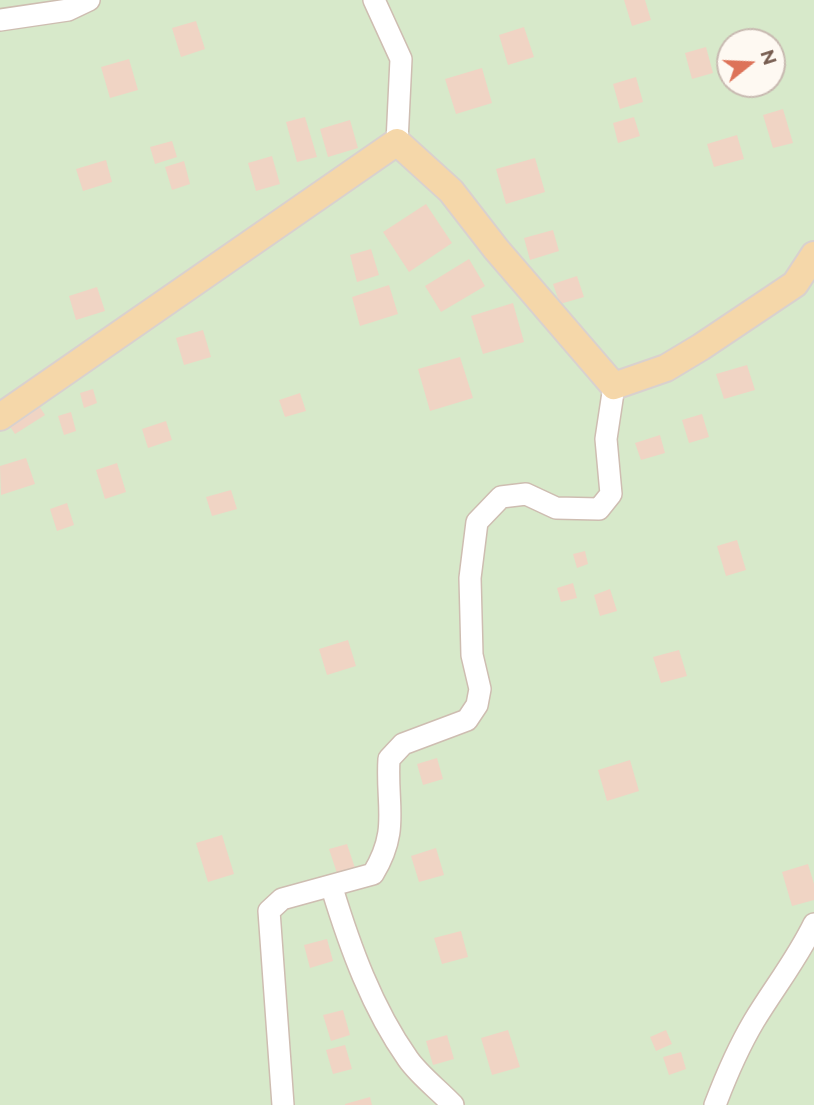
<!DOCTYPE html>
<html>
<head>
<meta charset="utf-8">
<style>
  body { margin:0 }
  #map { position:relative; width:814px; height:1105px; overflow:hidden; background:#fcf5eb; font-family:Raleway,sans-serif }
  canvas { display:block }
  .north { position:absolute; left:716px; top:28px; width:70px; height:70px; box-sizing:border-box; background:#fef9f2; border:2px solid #c8bab1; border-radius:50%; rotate:72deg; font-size:19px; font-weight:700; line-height:28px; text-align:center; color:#765c4f }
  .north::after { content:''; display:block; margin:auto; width:24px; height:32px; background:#dd7359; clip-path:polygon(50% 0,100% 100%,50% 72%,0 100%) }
</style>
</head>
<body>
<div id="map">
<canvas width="814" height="1105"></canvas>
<div class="north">N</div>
</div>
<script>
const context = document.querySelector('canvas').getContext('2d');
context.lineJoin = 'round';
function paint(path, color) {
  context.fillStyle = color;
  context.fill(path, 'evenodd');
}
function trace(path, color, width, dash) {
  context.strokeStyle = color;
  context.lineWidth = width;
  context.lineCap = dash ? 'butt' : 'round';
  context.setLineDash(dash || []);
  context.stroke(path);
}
paint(new Path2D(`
  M0,0H814V1105H0ZM730,42H772V84H730Z`), '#d7e9ca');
paint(new Path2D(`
  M624,0H645L651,20L632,26Z
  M196,21L205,49L181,57L172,28Z
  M524,27L534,57L508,65L499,35Z
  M706,47L713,73L692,79L685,53Z
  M129,59L138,90L110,98L101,67Z
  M482,68L492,103L456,114L445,79Z
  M636,77L643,102L620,109L613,84Z
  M783,109L793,143L773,148L763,115Z
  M305,117L317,157L297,162L286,122Z
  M634,117L640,136L618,143L613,123Z
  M350,120L358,148L328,157L320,129Z
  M737,135L744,159L714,167L707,144Z
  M172,141L177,157L155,164L150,147Z
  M272,156L280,184L256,191L248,163Z
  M535,158L545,192L506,204L496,169Z
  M106,160L112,182L83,191L76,169Z
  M184,161L190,184L172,190L165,167Z
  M426,204L452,243L409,272L383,232Z
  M553,230L559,251L530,260L524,238Z
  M371,249L379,275L357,282L350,255Z
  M469,259L485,286L441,312L425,286Z
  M577,276L584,297L560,304L553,284Z
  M389,285L398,314L360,326L352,297Z
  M97,287L105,311L76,320L69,296Z
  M513,303L524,342L483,354L471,316Z
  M203,330L211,357L184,365L176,338Z
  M460,357L473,398L430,411L418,369Z
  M747,365L755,390L724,399L716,374Z
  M93,389L97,403L84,408L80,393Z
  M300,393L306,411L285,417L279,400Z
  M35,400L45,415L15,434L5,419Z
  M71,412L76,431L64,435L58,416Z
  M702,414L709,437L689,443L682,420Z
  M166,421L172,440L148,448L142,429Z
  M660,435L665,453L641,460L635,443Z
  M26,458L35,484L1,495L0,466Z
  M117,463L126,492L105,499L96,470Z
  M231,490L237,509L212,516L206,497Z
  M67,503L74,525L57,531L50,509Z
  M737,540L746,570L726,576L717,546Z
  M585,551L588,564L577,568L573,554Z
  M573,583L577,598L561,602L557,588Z
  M610,589L617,611L600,616L594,595Z
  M348,640L356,666L327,675L319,649Z
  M679,650L687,676L661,683L653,657Z
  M437,758L443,779L423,785L417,764Z
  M630,760L639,791L607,801L598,770Z
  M222,835L234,874L208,882L196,843Z
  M347,844L355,868L337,873L329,849Z
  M436,848L444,875L419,882L411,856Z
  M808,864L814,884V900L792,906L782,872Z
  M461,931L468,957L442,964L434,938Z
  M327,939L333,961L310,968L304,945Z
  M343,1010L350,1035L331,1041L323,1015Z
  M508,1030L520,1067L492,1075L481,1038Z
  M666,1030L672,1044L656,1051L650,1037Z
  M447,1035L454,1059L433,1065L426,1041Z
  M345,1045L352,1069L333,1074L326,1050Z
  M681,1052L686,1069L669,1075L663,1057Z
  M370,1097L372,1105H345V1104Z`), '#f0d4c4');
const minor = new Path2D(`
  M374,0L401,59L397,142
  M0,20L68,10L89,0
  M332,888C350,947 372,1008 408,1059C420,1076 439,1090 453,1105
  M283,1105L269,911L282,899L373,874C400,830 386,806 389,759L403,744L467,720L477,705L480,689L472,655L470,578L477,522L501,497L526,494L556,508L599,509L611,494L606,439L614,386
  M715,1105C726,1076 738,1048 754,1021C774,988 797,959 814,924`);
const major = new Path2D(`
  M0,417L397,142L451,191L496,249L614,386L666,368L701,347L795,284L814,255`);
trace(minor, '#cebdb1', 24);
trace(major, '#d9d1ce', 30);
trace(minor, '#fff', 21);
trace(major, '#f5d7a9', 26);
</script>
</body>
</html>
